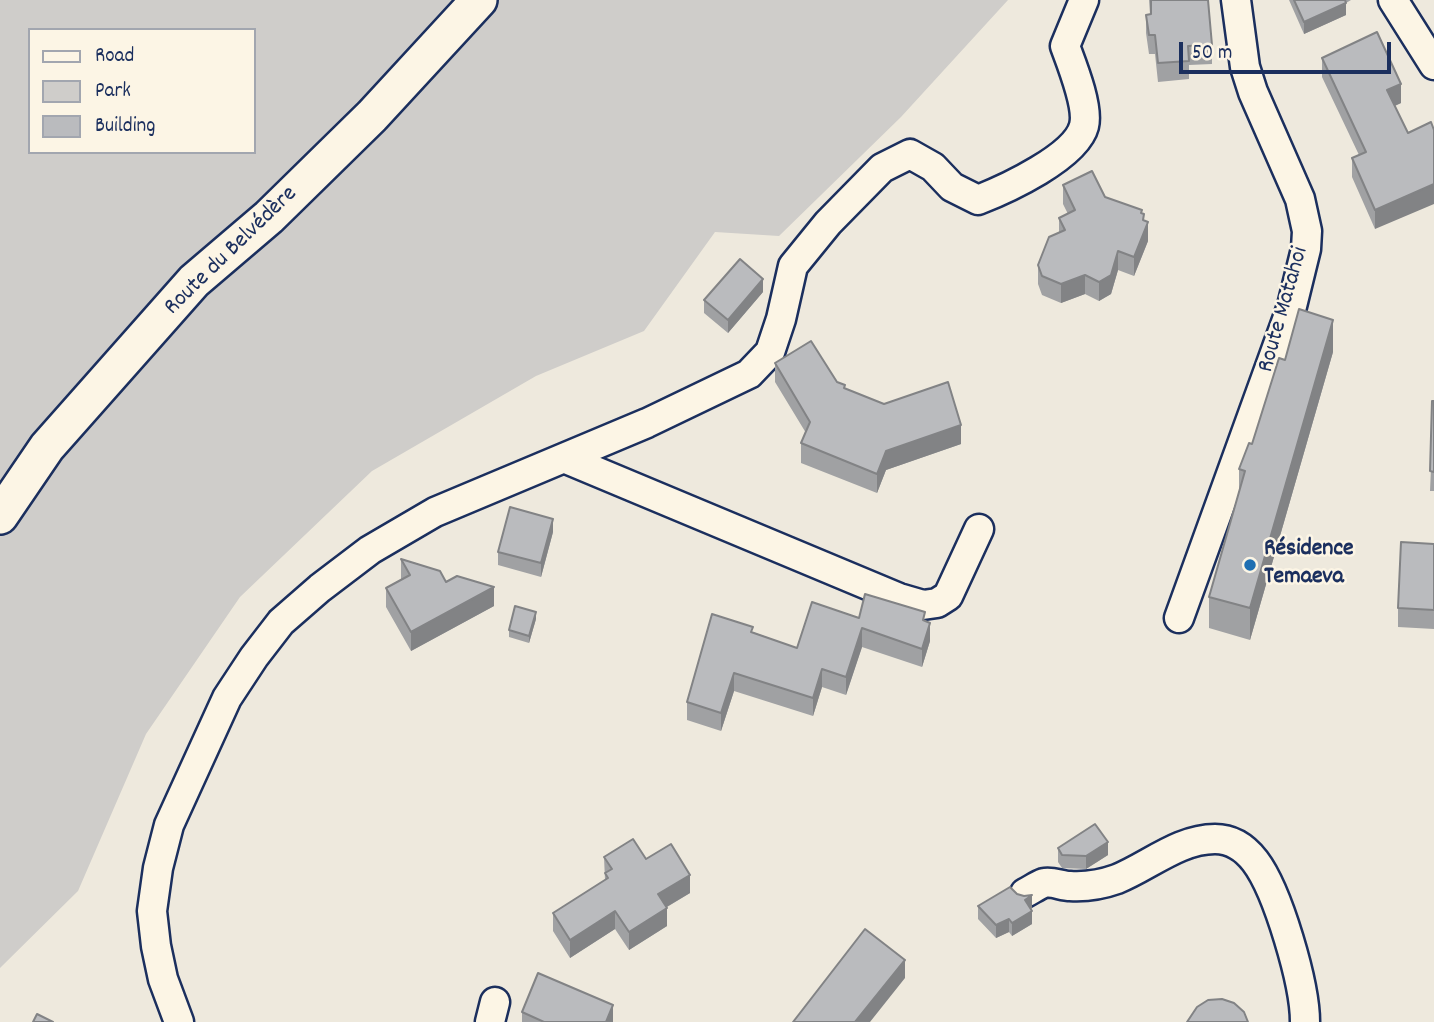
<!DOCTYPE html>
<html>
<head>
<meta charset="utf-8">
<style>
  body { margin:0 }
  #map { position:relative; width:1434px; height:1022px; overflow:hidden; background:#eee9dd; font-family:Dekko,sans-serif }
  canvas { display:block }
  .legend { position:absolute; left:28px; top:28px; width:228px; height:126px; box-sizing:border-box; background:#fcf5e5; border:2px solid #a2a6af; margin:0; padding:9px 12px; list-style:none; font-size:21px; color:#1b2f5e }
  .legend li { display:flex; align-items:center; gap:14px; height:35px }
  .legend b { width:35px; border:2px solid #a2a6af }
  .scale { position:absolute; left:1179px; top:42px; width:212px; height:32px; box-sizing:border-box; border:4px solid #1b2f5e; border-top:0; padding-left:9px; font-size:21px; line-height:24px; white-space:nowrap; color:#1b2f5e; -webkit-text-stroke:5px #fcf5e5; paint-order:stroke }
</style>
</head>
<body>
<div id="map">
<canvas width="1434" height="1022"></canvas>
<ul class="legend">
<li><b style="height:9px;background:#fcf5e5"></b>Road</li>
<li><b style="height:19px;background:#cfcdca"></b>Park</li>
<li><b style="height:19px;background:#babbbe"></b>Building</li>
</ul>
<div class="scale">50 m</div>
</div>
<script>
const context = document.querySelector('canvas').getContext('2d');
context.lineJoin = 'round';
function paint(path, color) {
  context.fillStyle = color;
  context.fill(path, 'evenodd');
}
function trace(path, color, width, dash) {
  context.strokeStyle = color;
  context.lineWidth = width;
  context.lineCap = dash ? 'butt' : 'round';
  context.setLineDash(dash || []);
  context.stroke(path);
}
function label(font, color, halo, rows, align = 'center') {
  context.font = font + ' Dekko,sans-serif';
  context.lineWidth = 5;
  context.setLineDash([]);
  context.textBaseline = 'middle';
  context.strokeStyle = halo;
  context.fillStyle = color;
  for (const [text, x, y, turn = 0] of rows) {
    context.save();
    context.translate(x, y);
    context.rotate((+turn || 0) * Math.PI / 180);
    context.textAlign = isNaN(turn) ? turn : align;
    if (halo) context.strokeText(text, 0, 0);
    context.fillText(text, 0, 0);
    context.restore();
  }
}
paint(new Path2D(`
  M0,0H1008L901,117L779,236L715,232L644,331L536,376L372,471L240,597L146,734L78,891L0,968ZM30,30H254V152H30Z`), '#cfcdca');
const minor = new Path2D(`
  M1393,0L1434,65
  M564,458L899,598L923,605L937,603L948,596L979,529
  M1179,618L1292,306L1306,249L1307,231L1300,199L1253,92L1245,67L1236,0
  M1025,893C1031,890 1038,885 1044,883C1052,881 1062,886 1070,886C1086,887 1103,884 1117,879C1149,866 1179,839 1215,839C1232,839 1245,848 1255,861C1278,891 1305,984 1305,1022
  M179,1022L163,979L156,946L152,911L158,868L169,825L227,698L254,657L281,622L320,588L370,550L435,512L647,423L749,374L770,352L781,319L793,266L828,223L882,168L910,154L933,167L952,187L978,200C1006,189 1076,157 1084,126C1089,107 1072,65 1065,46L1084,0
  M490,1022L495,1002`);
const tertiary = new Path2D(`
  M0,516L47,447L194,281L269,217L372,116L479,0`);
trace(minor, '#1b2f5e', 33);
trace(tertiary, '#1b2f5e', 40);
trace(minor, '#fcf5e5', 28);
trace(tertiary, '#fcf5e5', 35);
paint(new Path2D(`
  M1149,0H1208L1212,45V64L1189,65V79L1158,82L1155,54H1149L1146,33V15L1150,14Z
  M1289,0H1351L1346,3V15L1304,34Z
  M1322,58L1401,103L1395,106L1375,229L1352,177V158L1359,155L1322,77Z
  M1063,185L1105,197L1142,213L1144,221L1148,241L1134,276L1118,270L1111,294L1099,301L1085,294L1061,303L1042,295L1038,284V265L1059,233V218L1068,214L1063,204Z
  M763,292L728,333L704,313V300Z
  M1333,352L1250,640L1209,628V597L1239,491V469L1252,444L1285,360Z
  M775,363L837,382L845,388L961,444L886,470L877,493L801,463V443L806,433L775,382Z
  M1434,401V491H1430Z
  M553,532L541,577L498,565V552Z
  M1434,544V629L1398,627V608Z
  M401,559L446,582L494,606L411,651L386,607V588L401,579Z
  M859,618L925,621L930,641L922,667L862,647L846,695L822,687L813,716L734,691L721,731L687,720V702L753,632L797,648Z
  M536,619L529,643L509,637V630Z
  M1058,848L1108,855L1086,869L1062,868L1058,862Z
  M604,857L646,859L690,893L667,907V926L629,950L615,929L570,958L553,931V913L605,880Z
  M1017,894L1032,908L1031,909L1032,924L1012,936L1009,932L996,938L978,919V906Z
  M522,1012L613,1022H522Z`), '#a0a1a3');
paint(new Path2D(`
  M1346,3V15L1304,34V22Z
  M1401,84V103L1387,109V90Z
  M1434,184V204L1375,229V210Z
  M1144,214V230L1148,222V241L1134,276V257Z
  M1118,251V270L1111,294L1099,301V282Z
  M1085,275V294L1061,303V284Z
  M763,279V292L728,333V320Z
  M1333,320V352L1250,640V608Z
  M961,425V444L886,470L877,493V474L886,451Z
  M553,519V532L541,577V563Z
  M494,587V606L411,651V632Z
  M536,612V619L529,643V636Z
  M930,623V641L922,667V649Z
  M862,628V647L846,695V677Z
  M822,669V687L813,716V698Z
  M734,673V691L721,731V713Z
  M1108,842V855L1086,869V856Z
  M690,875V893L658,912V894Z
  M1032,895V908L1025,914V900Z
  M667,908V926L629,950V932Z
  M615,911V929L570,958V940Z
  M1032,911V924L1012,936V923Z
  M1009,919V932L996,938V925Z
  M905,960V978L870,1022H855Z
  M613,1005V1022H606Z`), '#828385');
const building = new Path2D(`
  M1151,0H1208L1212,45L1188,46L1189,61L1158,63L1155,35H1149L1146,15L1151,14Z
  M1294,0H1345L1346,3L1304,22Z
  M1377,32L1401,84L1387,90L1408,133L1431,122L1434,130V184L1375,210L1352,158L1366,152L1322,58Z
  M1092,171L1105,197L1142,210L1141,213L1144,214L1143,220L1148,222L1134,257L1118,251L1111,275L1099,282L1085,275L1061,284L1042,276L1038,265L1049,237L1065,230L1059,218L1075,210L1063,185Z
  M740,259L763,279L728,320L704,300Z
  M1299,309L1333,320L1250,608L1209,597L1245,471L1239,469L1249,443L1252,444L1279,358L1285,360Z
  M811,341L837,382L845,385L844,388L884,404L948,382L961,425L886,451L877,474L801,443L810,422L775,363Z
  M1432,401H1434V472L1430,471Z
  M510,507L553,519L541,563L498,552Z
  M1401,542L1434,544V610L1398,608Z
  M401,559L440,571L446,582L457,576L494,587L411,632L386,588L410,575Z
  M865,594L925,612L923,620L930,623L922,649L862,628L846,677L822,669L813,698L734,673L721,713L687,702L712,614L753,627L751,632L797,648L812,602L859,618Z
  M515,606L536,612L529,636L509,630Z
  M1095,824L1108,842L1086,856L1062,855L1058,848Z
  M633,839L646,859L671,844L690,875L658,894L667,908L629,932L615,911L570,940L553,913L608,878L605,873L612,869L604,857Z
  M1010,887L1017,894L1024,896L1032,895L1025,900L1032,911L1012,923L1009,919L996,925L978,906Z
  M865,929L905,960L855,1022H793Z
  M538,973L613,1005L606,1022H544L522,1012Z
  M1222,999L1234,1003L1244,1012L1248,1022H1187L1197,1007L1208,1000Z
  M37,1014L53,1022H33Z`);
paint(building, '#babbbe');
trace(building, '#828385', 2);
for (const [x, y, r, color] of [
  [1250,565,7,"#1f6fb2"]
]) {
  const dot = new Path2D();
  dot.arc(x, y, r, 0, 2 * Math.PI);
  context.fillStyle = color;
  context.fill(dot);
  trace(dot, '#fcf5e5', 2.5);
}
label('24px', '#1b2f5e', '#fcf5e5', [
  ["Route du Belvédère",232,252,-44],
  ["Route Matahoi",1285,310,-74]
]);
label('bold 24px', '#1b2f5e', '#fcf5e5', [
  ["Résidence",1264,551],
  ["Temaeva",1264,579]
], 'left');
</script>
</body>
</html>
